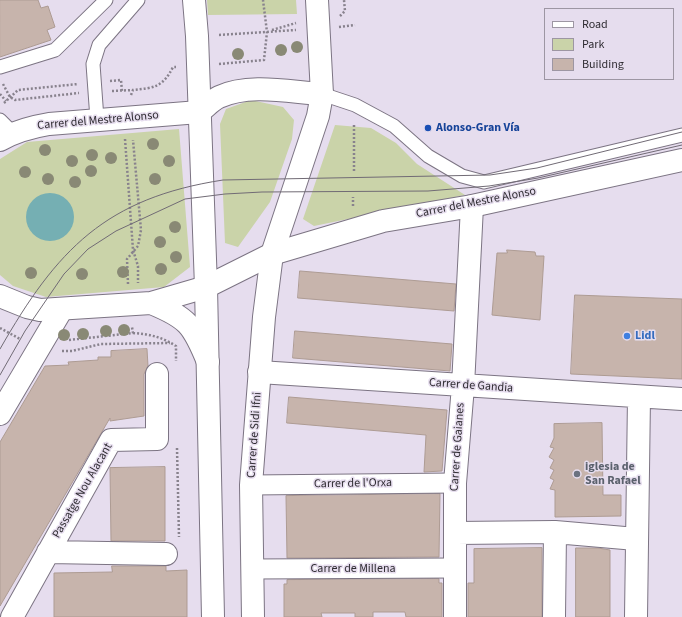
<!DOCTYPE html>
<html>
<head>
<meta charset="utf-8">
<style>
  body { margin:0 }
  #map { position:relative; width:682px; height:617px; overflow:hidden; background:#e6ddee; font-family:"Source Sans 3",sans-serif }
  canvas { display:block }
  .legend { position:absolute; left:544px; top:8px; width:130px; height:72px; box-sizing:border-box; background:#e6ddee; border:1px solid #9d96a3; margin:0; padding:5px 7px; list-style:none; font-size:12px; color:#2f2c32 }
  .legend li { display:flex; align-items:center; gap:8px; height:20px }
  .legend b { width:20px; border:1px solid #9d96a3 }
</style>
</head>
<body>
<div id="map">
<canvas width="682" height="617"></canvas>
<ul class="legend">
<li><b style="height:5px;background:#fff"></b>Road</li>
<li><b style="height:11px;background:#cad3a9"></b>Park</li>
<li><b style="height:11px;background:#c7b4ac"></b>Building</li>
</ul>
</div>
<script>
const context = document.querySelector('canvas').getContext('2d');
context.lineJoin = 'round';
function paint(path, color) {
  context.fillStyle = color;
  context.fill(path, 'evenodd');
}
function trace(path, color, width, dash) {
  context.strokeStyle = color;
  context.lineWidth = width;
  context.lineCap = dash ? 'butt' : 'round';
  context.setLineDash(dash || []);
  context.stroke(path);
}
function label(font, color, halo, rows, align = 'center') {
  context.font = font + ' "Source Sans 3",sans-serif';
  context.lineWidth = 3;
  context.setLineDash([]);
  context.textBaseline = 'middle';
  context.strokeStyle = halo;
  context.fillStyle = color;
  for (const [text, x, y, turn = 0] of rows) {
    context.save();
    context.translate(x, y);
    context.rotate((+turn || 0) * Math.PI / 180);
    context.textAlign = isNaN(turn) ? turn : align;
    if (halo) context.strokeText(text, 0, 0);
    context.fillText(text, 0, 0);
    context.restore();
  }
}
paint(new Path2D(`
  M207,0H296L297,14L208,15Z
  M251,100L283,107L294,120L292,139L270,202L238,247L225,243L220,124L226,109Z
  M335,125L371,128L396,143L417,164L465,195L314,226L303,219Z
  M179,129L190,267L164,287L46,297L13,286L0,275V159L27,142Z`), '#cad3a9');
paint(new Path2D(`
  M26 217a24 24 0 1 1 48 0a24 24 0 1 1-48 0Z`), '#75afb3');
const building = new Path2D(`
  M0,0H38L41,8L48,6L55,27L47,30L51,40L0,57Z
  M507,250L535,252L536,256H544L540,320L492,315L497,253H507Z
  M300,271L456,284L454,311L298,298Z
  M575,295L682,299V379L571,374Z
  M295,331L452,344L450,371L293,358Z
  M147,349L148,366L144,374V416L110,421V418L0,606V442L45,366L69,365L68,362L98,360V357H111V351Z
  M289,397L447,410L442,471L424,472L426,435L287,423Z
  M602,423L603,495H621V516L555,517V490L550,489L554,480L550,478L554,470L550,468L554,460L549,457L554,448L550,447L554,438V424Z
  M165,467V541H111L110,468Z
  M440,494L439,557L287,558L286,496Z
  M542,548V617H468V583H474V549Z
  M576,548H598L610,550V617H576Z
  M112,566H166V571L187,570V617H54V573L112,572Z
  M439,579V583H442V617H406L405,612H373V617H355V613H321L322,617H284V584H287V580Z`);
paint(building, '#c7b4ac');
trace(building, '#ad9b93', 1);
const service = new Path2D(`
  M0,67L55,50L106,0
  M322,94L355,105L394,126L428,156L462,176L484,182L682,135
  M97,119L93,64L99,45L138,0
  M0,120L13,133`);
const pedestrian = new Path2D(`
  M251,485L455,483
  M252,569L455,568`);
const minor = new Path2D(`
  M259,372L682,399
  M0,414L62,309
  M456,533L555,532L636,539
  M48,552L166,554
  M12,617L111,440L157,439V374
  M455,617V483L463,386L472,206
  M554,617L555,532
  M636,617L639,397`);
const secondary = new Path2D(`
  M0,140C16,131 31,127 49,124L199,112C205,108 212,100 219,97C250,83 289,92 322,94
  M0,296L27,307L40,310L151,303L206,287L272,254L383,221L472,206L682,160
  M151,303C188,318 193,325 208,362`);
const primary = new Path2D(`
  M194,0L197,36L206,287L213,617
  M253,617L251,485L264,317L272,254L318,116L322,94L317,0`);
trace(service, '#7c7483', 15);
trace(pedestrian, '#7c7483', 21);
trace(minor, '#7c7483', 24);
trace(secondary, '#7c7483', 24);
trace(primary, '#7c7483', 24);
trace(new Path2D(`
  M340,16L345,11L344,0
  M339,27L355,25
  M272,30L296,23
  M219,35L296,30
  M219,64L264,60L267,32L263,0
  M110,81L121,80L122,91
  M3,84L10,97L15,100L79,93
  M112,91L133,90
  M0,94L6,101
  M131,95L133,90C154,88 163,87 173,67H176
  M4,103L18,90L78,84
  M125,139L133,250L138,266V283
  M354,171V125
  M353,206V197
  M128,284L127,259L138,246L141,230L133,140
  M0,328L20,339
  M133,333C149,334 162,337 176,346V361
  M69,340L133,333L132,327
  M62,351H72L101,344L170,343
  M177,448L179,537`), '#88828d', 2.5, [2, 2]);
trace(service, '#fff', 13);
trace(pedestrian, '#fff', 19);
trace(minor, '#fff', 22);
trace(secondary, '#fff', 22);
trace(primary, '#fff', 22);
trace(new Path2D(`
  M0,349C57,249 106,198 223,180L490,175L537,168L682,132
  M0,375L25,331L64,274L88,249L116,231L185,199L225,194L262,192L428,191L489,186L538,178L682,145`), '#716b75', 1);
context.fillStyle = '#898975';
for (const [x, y] of [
  [297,47],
  [281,50],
  [238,54],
  [153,144],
  [45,150],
  [92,155],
  [111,158],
  [72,161],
  [169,161],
  [91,171],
  [25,172],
  [48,179],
  [155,179],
  [75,182],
  [175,227],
  [160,242],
  [176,257],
  [161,269],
  [123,272],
  [31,273],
  [82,274],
  [124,330],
  [106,331],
  [83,334],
  [64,335]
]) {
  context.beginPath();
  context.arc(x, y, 6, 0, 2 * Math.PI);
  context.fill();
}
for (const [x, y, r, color] of [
  [428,128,4,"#1a4fb4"],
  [627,336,4,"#3f7fe0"],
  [577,474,4,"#6b7280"]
]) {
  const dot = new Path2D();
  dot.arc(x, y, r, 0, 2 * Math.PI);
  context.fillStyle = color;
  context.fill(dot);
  trace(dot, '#e6ddee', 1.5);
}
label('12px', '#2f2c32', '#e6ddee', [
  ["Carrer del Mestre Alonso",98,121,-5],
  ["Carrer del Mestre Alonso",476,203,-11],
  ["Carrer de Gandia",471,386,4],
  ["Carrer de Sidi Ifni",255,435,-86],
  ["Carrer de Gaianes",458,447,-86],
  ["Carrer de l'Orxa",353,484,-1],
  ["Passatge Nou Alacant",83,491,-60],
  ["Carrer de Millena",353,569]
]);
label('bold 12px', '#164399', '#e6ddee', [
  ["Alonso-Gran Vía",436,128]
], 'left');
label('bold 12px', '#366cbe', '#e6ddee', [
  ["Lidl",635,336]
], 'left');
label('bold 12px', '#5b616d', '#e6ddee', [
  ["iglesia de",585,467],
  ["San Rafael",585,481]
], 'left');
</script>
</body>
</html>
